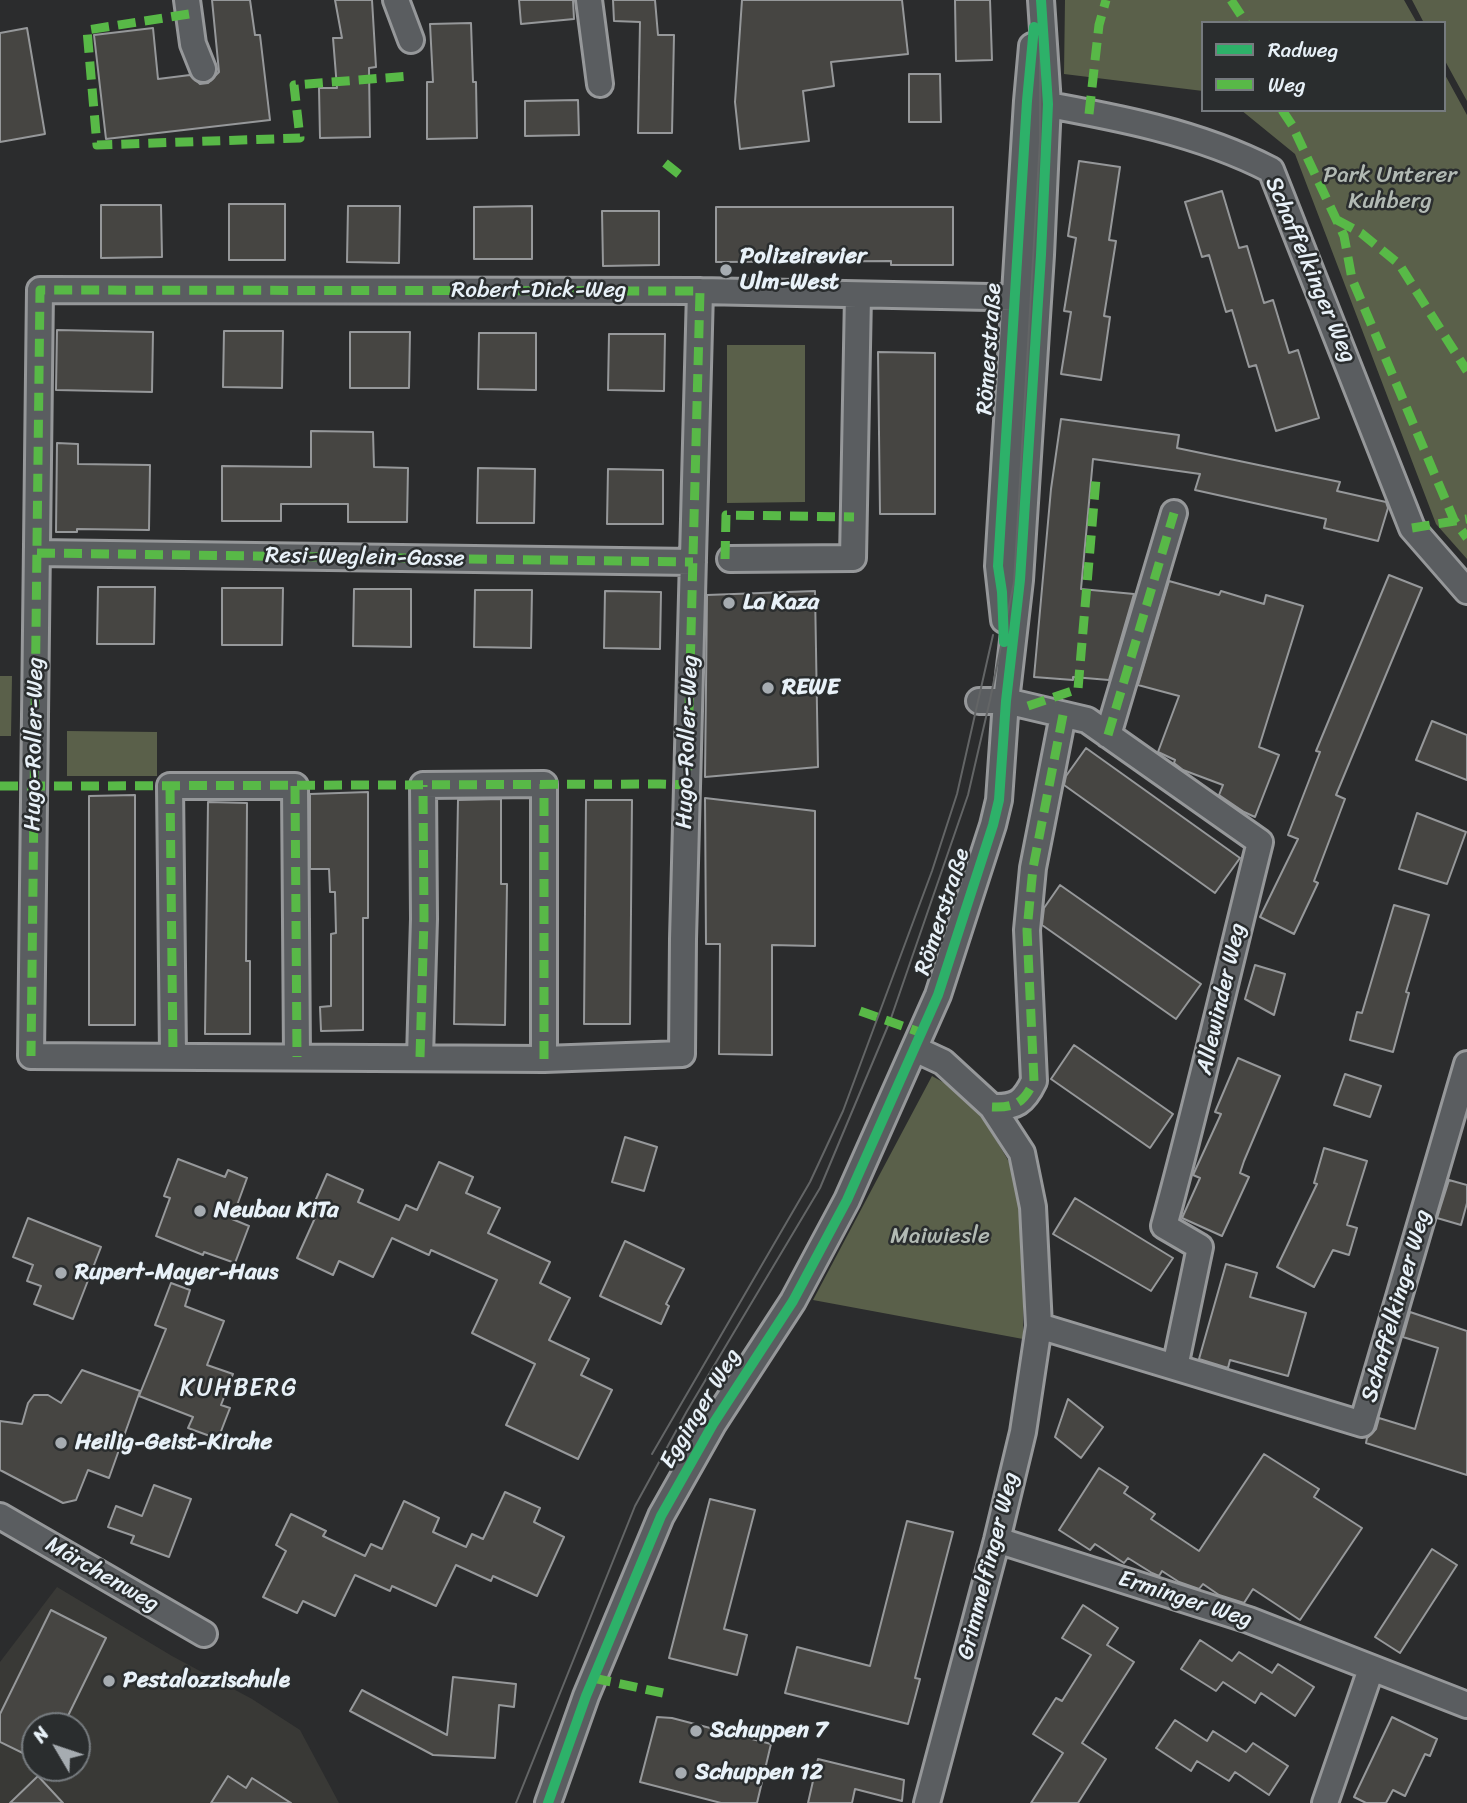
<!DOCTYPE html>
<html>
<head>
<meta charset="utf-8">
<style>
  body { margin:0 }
  #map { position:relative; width:1467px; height:1803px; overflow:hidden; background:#2b2c2d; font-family:Sriracha,sans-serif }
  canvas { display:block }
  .legend { position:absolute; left:1201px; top:21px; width:245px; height:91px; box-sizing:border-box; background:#2a2d2e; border:2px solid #767b7f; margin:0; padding:9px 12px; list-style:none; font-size:21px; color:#e8f1f8 }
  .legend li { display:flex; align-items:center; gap:14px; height:35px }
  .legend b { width:35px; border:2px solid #767b7f }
  .north { position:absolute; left:21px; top:1712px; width:70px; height:70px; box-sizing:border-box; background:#2a2d2e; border:2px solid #767b7f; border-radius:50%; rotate:309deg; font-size:19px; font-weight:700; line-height:28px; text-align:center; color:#e8f1f8 }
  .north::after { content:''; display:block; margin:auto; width:24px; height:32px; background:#a6acb1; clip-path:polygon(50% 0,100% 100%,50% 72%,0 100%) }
</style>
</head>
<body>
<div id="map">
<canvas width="1467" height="1803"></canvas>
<ul class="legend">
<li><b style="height:9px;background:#2db169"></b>Radweg</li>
<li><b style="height:9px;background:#58b947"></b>Weg</li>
</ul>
<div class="north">N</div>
</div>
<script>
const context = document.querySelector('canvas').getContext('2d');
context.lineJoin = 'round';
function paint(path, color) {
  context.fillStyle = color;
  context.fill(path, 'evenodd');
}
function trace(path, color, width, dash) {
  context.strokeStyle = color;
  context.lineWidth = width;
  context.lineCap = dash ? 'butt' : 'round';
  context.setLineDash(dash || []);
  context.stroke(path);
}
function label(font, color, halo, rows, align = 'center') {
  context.font = font + ' Sriracha,sans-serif';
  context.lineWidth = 5;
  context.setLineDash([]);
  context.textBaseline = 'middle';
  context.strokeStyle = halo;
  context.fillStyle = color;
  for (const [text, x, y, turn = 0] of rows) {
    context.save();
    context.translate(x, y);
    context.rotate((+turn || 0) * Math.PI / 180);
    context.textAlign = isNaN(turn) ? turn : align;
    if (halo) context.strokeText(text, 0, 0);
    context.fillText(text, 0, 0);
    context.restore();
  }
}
paint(new Path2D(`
  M57,1587L172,1656L252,1699L300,1730L339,1803H0V1662ZM35,1726H77V1768H35Z`), '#393936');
paint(new Path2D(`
  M1065,0H1404L1417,23H1203V91L1064,74Z
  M1412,0H1467V101L1444,59V23H1424Z
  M1444,73L1467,115V559L1436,524L1295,154L1241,110H1444Z
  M727,345H805V502L727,503Z
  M0,676H12L11,736H0Z
  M67,731L157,732V776H67Z
  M932,1076L957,1090L981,1115L1011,1165L1024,1221L1023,1339L813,1300Z`), '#5a604a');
const building = new Path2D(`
  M212,0H250L255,35H260L270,120L106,139L94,35L153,28L158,79L190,75L200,84L208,83L219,72Z
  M335,0H372L376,67L369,68L370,137L320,138L319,88H337L333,38H342Z
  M519,0H573L574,19L521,24Z
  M613,0H655L658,35H674L672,133H638L640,22L614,21Z
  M742,0H902L908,54L831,62L834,86L803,91L809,141L740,149L735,102Z
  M955,0H990L992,60L956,61Z
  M471,23L473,82H476L477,138L427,139V82H433L430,24Z
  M27,28L45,134L0,142V33Z
  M909,74H940L941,122H909Z
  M578,100L579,135L525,136V101Z
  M1079,161L1120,167L1109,240L1116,241L1104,316L1110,317L1101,380L1061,374L1071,312L1064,311L1076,238L1068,236Z
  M1222,191L1239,248L1247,246L1264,303L1273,300L1289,353L1298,350L1319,418L1276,431L1256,365L1249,367L1232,310L1226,312L1209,255L1202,257L1185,202Z
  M229,204H285V260H229Z
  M101,205H161L162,257L101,258Z
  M348,206H400L399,263L347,262Z
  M532,206V259H474V207Z
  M716,207H953V265H891V261L716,262Z
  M602,211H659V265L603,266Z
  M57,330L153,332L152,392L56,390Z
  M224,331H283L282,388L223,387Z
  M350,332H410L409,388H350Z
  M479,333H536V390L478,389Z
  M609,334H665L664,391L608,390Z
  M878,352L935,353V514H880Z
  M1061,419L1179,435L1177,448L1340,482L1337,491L1386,502L1388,508L1378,541L1324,528L1326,519L1195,490L1200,474L1093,459L1081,589L1134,594L1109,680L1073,677V680L1034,677L1051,489Z
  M311,431L373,432L374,467L408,468L407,522H348V504H281V521H222V466L311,467Z
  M57,443L78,444V464L150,465L149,530L77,529V532H56Z
  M478,468L535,469L534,523H477Z
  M608,469L663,470V524H607Z
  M1389,575L1422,588L1336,795L1345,799L1314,881L1318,883L1294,934L1260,917L1298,839L1288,835L1320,752L1316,751Z
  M1169,581L1219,595L1221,591L1264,604L1266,595L1303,606L1259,747L1279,755L1255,817L1244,812L1219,795L1223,785L1183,770L1174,763L1175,760L1158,752L1179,696L1138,685Z
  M98,587H155L154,644H97Z
  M222,588H283L282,645H222Z
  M354,589H411V647L353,646Z
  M475,590H532L531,648L474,647Z
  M605,591L661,592L660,649L604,648Z
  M815,591L818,767L705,777L707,595Z
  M1432,721L1467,735V780L1416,760Z
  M1086,748L1240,858L1215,893L1064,785L1066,776Z
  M368,792V918H363V1030L321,1031L320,1007L331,1006V934L336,933L335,892H330L329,869H310V794Z
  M135,795V1025H89V796Z
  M705,798L815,811V946L772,945V1055L719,1054L720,944H706Z
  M501,799V884H507L505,1025L454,1024L458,800Z
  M586,800H632L630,1024H584Z
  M208,802L247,803L246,961H250V1034H205Z
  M1417,813L1466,832L1447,884L1399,869Z
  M1060,885L1201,984L1176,1019L1042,925L1044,908Z
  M1394,905L1429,915L1406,992L1409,993L1393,1052L1350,1040L1357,1012L1362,1013Z
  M1255,965L1285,974L1274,1015L1245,999Z
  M1074,1045L1173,1114L1150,1148L1051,1079Z
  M1238,1058L1280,1076L1244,1161L1240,1173L1249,1177L1222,1236L1182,1218L1200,1178L1193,1175L1221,1114L1215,1112Z
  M1345,1074L1381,1086L1370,1117L1334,1105Z
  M625,1137L657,1147L644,1191L612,1182Z
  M1324,1148L1367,1161L1347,1225L1357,1228L1349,1255L1333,1250L1314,1287L1277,1267L1317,1184L1314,1183Z
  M178,1159L225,1177L228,1170L247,1178L232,1219L249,1226L235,1263L204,1252L203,1255L156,1236L170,1198L164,1196Z
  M439,1162L473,1177L466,1193L500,1208L488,1233L550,1262L540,1283L570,1298L549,1340L589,1359L581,1375L612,1390L578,1459L506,1425L535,1364L472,1333L497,1280L431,1250L429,1255L392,1238L373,1277L339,1261L333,1275L297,1258L319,1209L313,1206L327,1174L363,1190L358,1202L399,1220L406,1205L417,1210Z
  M1449,1180L1467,1185V1203L1461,1225L1437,1218Z
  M1075,1198L1173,1258L1151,1291L1053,1234Z
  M28,1218L101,1247L73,1319L34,1304L41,1286L27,1281L33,1265L13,1257Z
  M625,1241L684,1269L666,1304L669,1306L661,1324L600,1296Z
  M1226,1264L1257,1273L1250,1297L1306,1313L1288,1376L1230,1360L1228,1368L1199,1359Z
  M171,1283L190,1290L185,1306L224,1321L207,1365L233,1374L221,1405L230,1408L218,1439L188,1428L193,1417L139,1396L166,1329L155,1325Z
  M1410,1312L1467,1331V1475L1366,1443L1367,1438L1376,1429L1379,1418L1415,1429L1438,1348L1403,1337Z
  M82,1370L140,1391L109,1478L88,1470L76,1500L63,1503L0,1470V1421L22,1424L28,1403L34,1395H48L61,1403Z
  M1068,1399L1103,1427L1081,1458L1055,1437Z
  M1264,1454L1319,1489L1314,1497L1362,1528L1300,1620L1253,1589L1244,1603L1219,1595L1203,1584L1199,1589L1179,1582L1162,1571L1159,1576L1152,1573L1128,1558L1124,1563L1095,1544L1090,1550L1059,1530L1099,1468L1128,1487L1124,1493L1155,1514L1151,1519L1199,1551Z
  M154,1485L191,1499L169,1557L131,1543L134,1536L108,1527L116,1506L142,1516Z
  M505,1492L540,1508L534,1522L564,1537L537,1596L493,1576L491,1581L456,1565L436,1606L392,1586L390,1591L355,1575L335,1616L303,1601L297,1613L263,1597L286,1551L276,1545L291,1514L326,1531L323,1536L365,1556L371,1544L382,1549L404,1501L439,1518L433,1532L466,1547L472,1534L483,1539Z
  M710,1499L755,1510L724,1629L747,1635L737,1675L669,1658Z
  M907,1521L953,1532L915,1678L920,1679L908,1724L785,1693L797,1647L870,1666Z
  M1432,1549L1457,1565L1400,1653L1375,1637Z
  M1083,1605L1118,1628L1107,1645L1134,1662L1082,1743L1106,1759L1078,1803H1031L1063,1753L1033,1734L1056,1698L1062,1701L1091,1655L1062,1638Z
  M51,1610L106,1638L63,1726H35V1759L0,1742V1714Z
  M1200,1640L1232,1661L1239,1652L1272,1673L1278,1664L1314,1687L1295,1716L1261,1693L1255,1703L1223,1682L1216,1691L1181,1669Z
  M453,1677L516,1684L514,1707L499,1705L495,1758L433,1755L350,1711L362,1690L447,1735Z
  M657,1717L672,1718L771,1744L757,1803H721L640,1782Z
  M1392,1717L1437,1739L1430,1756L1425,1754L1405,1796L1393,1790L1386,1803H1366L1354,1797Z
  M1175,1720L1207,1741L1213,1731L1246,1752L1253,1743L1288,1766L1269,1795L1235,1772L1229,1781L1197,1761L1191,1771L1156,1748Z
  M818,1759L904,1780L902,1801L855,1789L852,1803H808Z
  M38,1776L63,1803H10Z
  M228,1776L246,1788L252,1778L291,1803H211Z`);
paint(building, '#464542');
trace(building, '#96989a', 2);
const minor = new Path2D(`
  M187,0L193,44L203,69
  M396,0L411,40
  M589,0L600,84
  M1027,101C1109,116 1196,131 1271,170L1412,528L1467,591
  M700,291L683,939L682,1054L544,1059L31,1056L40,290L700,291L1038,298
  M37,553L693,562
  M730,559L853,558L858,295
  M1004,620L998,566L1027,101L1032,46
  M979,701H1006L1087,720L1260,842C1228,970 1199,1098 1164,1226L1200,1247L1175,1367
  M1108,735L1174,513
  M915,1049L943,1062L992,1107L1022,1153L1033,1207L1039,1326L1023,1432L997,1540L927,1803
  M173,1055L170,786H295L297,1057
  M420,1057L424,919L423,785L544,784V1059
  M992,1107C1016,1108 1024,1102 1034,1081L1027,930L1033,868L1063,715
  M1039,1326L1362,1424L1467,1064
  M0,1516L204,1634
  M997,1540L1249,1620L1467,1705
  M548,1803L586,1696L661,1516L713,1424L793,1301L847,1200L938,995L993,825L999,800L1006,701L1020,580L1041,255L1048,104L1041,0
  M1325,1803L1371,1669`);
trace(minor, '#96989a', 30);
trace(minor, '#5a5d60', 24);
trace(new Path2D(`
  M652,1454L810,1182L843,1111L932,871L957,794L993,635
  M516,1803L635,1506L687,1411L820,1188L890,1021L968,795L990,700L1014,582L1040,140V0`), '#636566', 2);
trace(new Path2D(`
  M1231,0L1246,23
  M189,14L87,30L97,145L300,138L294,85L410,76
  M1282,110L1292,125L1344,236L1352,279L1454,520L1467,538
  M1089,114L1099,25L1106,0
  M665,163L685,179
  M1337,220L1361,233L1399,264L1467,371
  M1412,528L1467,519
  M37,553L693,562
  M725,559L726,515L854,517
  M1028,706L1078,689L1096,479
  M1108,735L1174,513
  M0,786H80L660,784L687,785L700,291L40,290L31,1056
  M170,786L173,1055
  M295,786L297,1057
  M860,1011L922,1033
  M420,1057L424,919L423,785
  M544,1059V784
  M992,1107C1016,1108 1024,1102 1034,1081L1027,930L1033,868L1063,715
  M593,1678L663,1693`), '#58b947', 9, [18, 9]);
trace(new Path2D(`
  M1004,642L1002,592L998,566L1027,101L1034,27
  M548,1803L586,1696L661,1516L713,1424L793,1301L847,1200L938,995L993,825L999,800L1006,701L1020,580L1041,255L1048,104L1041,0`), '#2db169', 10);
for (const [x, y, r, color] of [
  [726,270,7,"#a6acb1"],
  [729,603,7,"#a6acb1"],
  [768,688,7,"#a6acb1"],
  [200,1211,7,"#a6acb1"],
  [61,1273,7,"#a6acb1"],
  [61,1443,7,"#a6acb1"],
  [109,1681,7,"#a6acb1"],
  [696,1731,7,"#a6acb1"],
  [681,1773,7,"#a6acb1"]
]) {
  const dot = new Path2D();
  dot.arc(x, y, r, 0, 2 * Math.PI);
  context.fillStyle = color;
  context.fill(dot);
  trace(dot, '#2a2d2e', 2.5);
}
label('23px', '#b2bab4', '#2a2d2e', [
  ["Park Unterer",1390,176],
  ["Kuhberg",1390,202],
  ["Maiwiesle",940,1237]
]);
label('bold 23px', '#e8f1f8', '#2a2d2e', [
  ["Polizeirevier",740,257],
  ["Ulm-West",740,283],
  ["La Kaza",743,603],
  ["REWE",782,688],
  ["Neubau KiTa",214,1211],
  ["Rupert-Mayer-Haus",75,1273],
  ["Heilig-Geist-Kirche",75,1443],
  ["Pestalozzischule",123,1681],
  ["Schuppen 7",710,1731],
  ["Schuppen 12",695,1773]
], 'left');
label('23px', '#e8f1f8', '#2a2d2e', [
  ["Schaffelkinger Weg",1310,270,67],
  ["Robert-Dick-Weg",539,291],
  ["Römerstraße",990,349,-86],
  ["Resi-Weglein-Gasse",365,558,1],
  ["Hugo-Roller-Weg",688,742,-88],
  ["Hugo-Roller-Weg",35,744,-89],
  ["Römerstraße",943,912,-72],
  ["Allewinder Weg",1222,999,-77],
  ["Schaffelkinger Weg",1397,1306,-74],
  ["Egginger Weg",701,1409,-59],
  ["Grimmelfinger Weg",989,1566,-76],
  ["Märchenweg",102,1575,30],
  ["Erminger Weg",1185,1600,18]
]);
context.letterSpacing = '2px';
label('24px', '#e8f1f8', '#2a2d2e', [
  ["KUHBERG",239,1389]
]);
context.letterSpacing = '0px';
</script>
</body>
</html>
